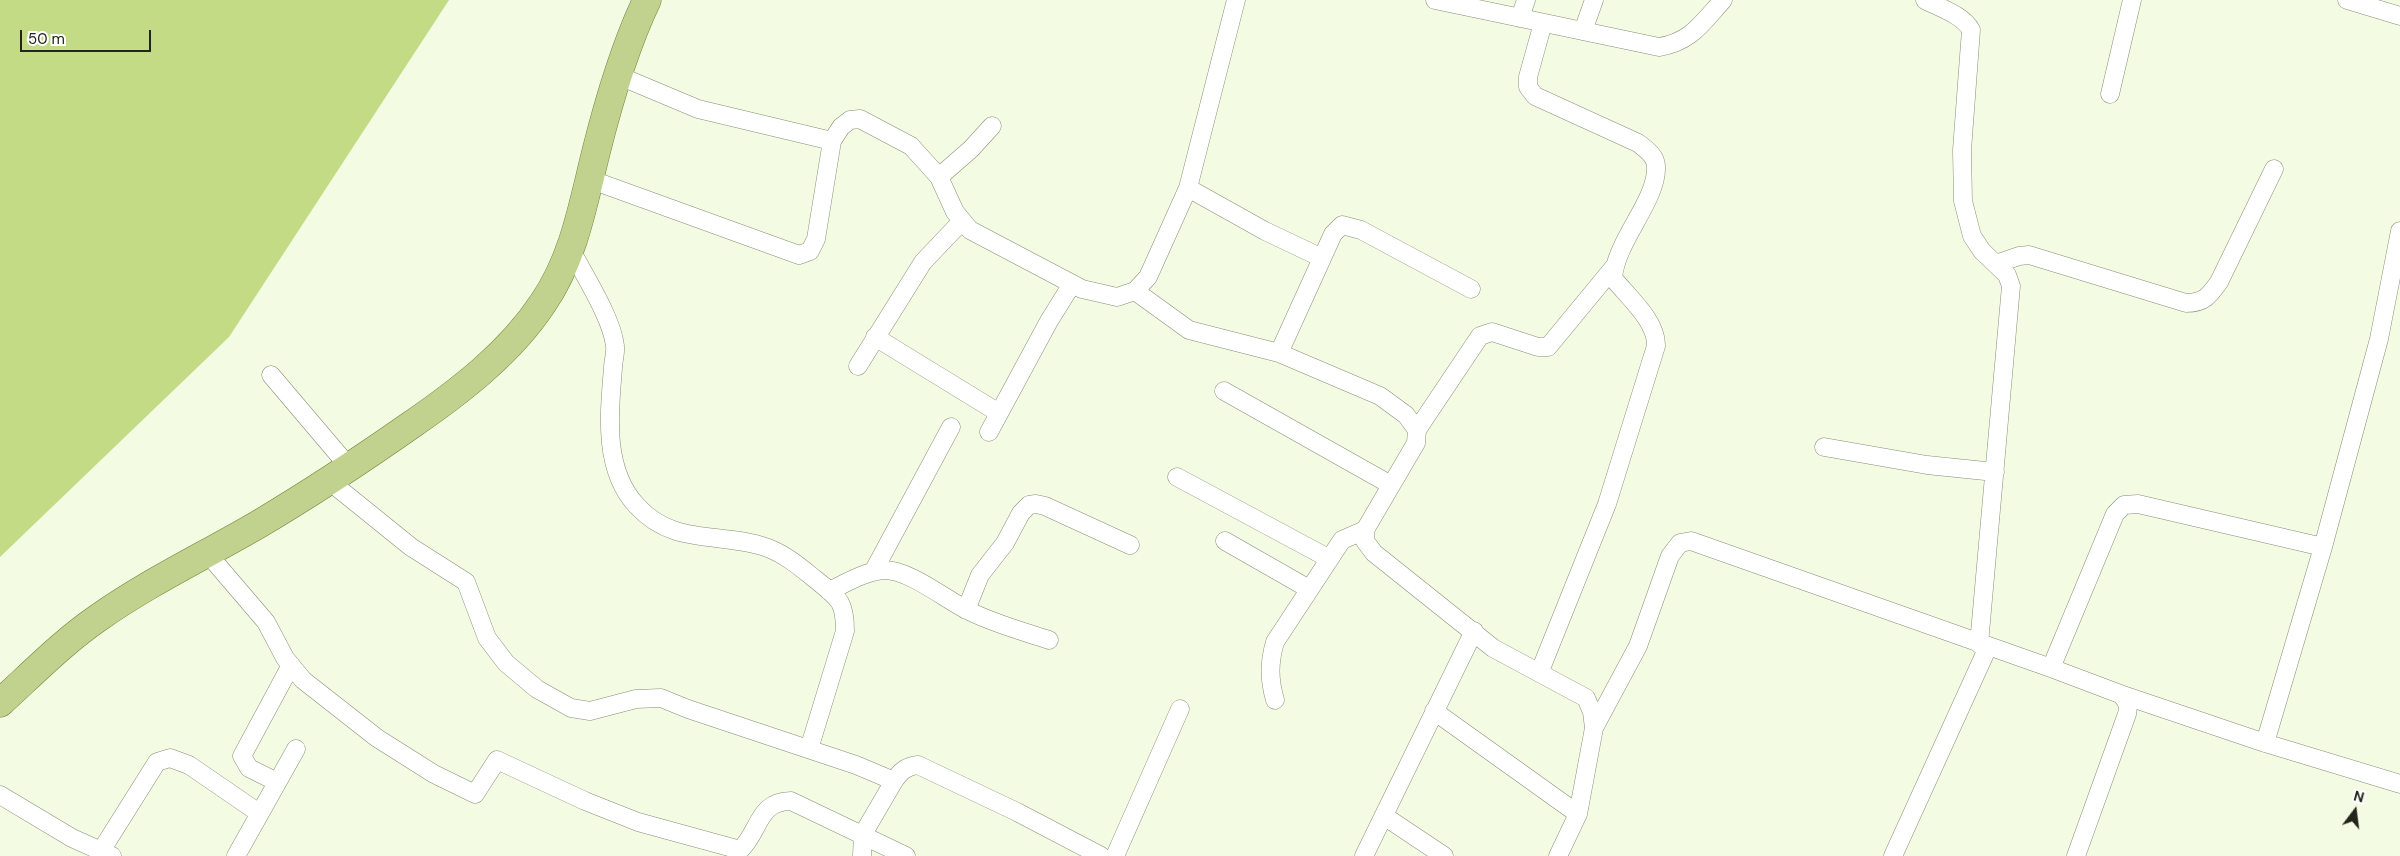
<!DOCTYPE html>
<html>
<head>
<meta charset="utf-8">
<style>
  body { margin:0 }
  #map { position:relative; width:2400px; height:856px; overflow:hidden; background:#f3fbe2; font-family:"DM Sans",sans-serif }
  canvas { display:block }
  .north { position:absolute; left:2330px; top:786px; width:50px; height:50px; -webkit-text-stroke:4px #fff; paint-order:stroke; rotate:15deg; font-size:14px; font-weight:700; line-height:20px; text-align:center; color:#22251c }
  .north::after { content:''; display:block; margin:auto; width:18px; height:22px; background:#22251c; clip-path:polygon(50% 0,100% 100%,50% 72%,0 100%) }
  .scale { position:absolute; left:20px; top:30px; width:131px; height:22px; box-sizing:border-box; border:2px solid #22251c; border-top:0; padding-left:6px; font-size:15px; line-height:18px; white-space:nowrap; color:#22251c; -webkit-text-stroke:4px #fff; paint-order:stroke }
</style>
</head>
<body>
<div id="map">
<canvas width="2400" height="856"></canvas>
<div class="north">N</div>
<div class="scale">50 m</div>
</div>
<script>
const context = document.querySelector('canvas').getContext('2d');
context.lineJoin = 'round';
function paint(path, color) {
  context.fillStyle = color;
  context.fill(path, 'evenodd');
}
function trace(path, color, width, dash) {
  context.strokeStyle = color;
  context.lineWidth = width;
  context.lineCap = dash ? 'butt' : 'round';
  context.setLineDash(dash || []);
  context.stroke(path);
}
paint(new Path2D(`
  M0,0H449L229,337L0,557Z`), '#c2db84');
const street = new Path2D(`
  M1435,0L1659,47C1691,42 1702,23 1723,0
  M1925,0C1940,8 1963,15 1971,30L1962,150L1963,201L1972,236L1982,251L2007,275L2011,286L1979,644
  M2347,0L2400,16
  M1520,18L1526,0
  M1583,31L1594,0
  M617,75L698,109L832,141
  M2110,94L2132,0
  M939,177L971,149L992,126
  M589,179L799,255L810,251L816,239L832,141L841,127L850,120L860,119L911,146L939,177L955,212L970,230L1082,289L1117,297L1135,291L1148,277L1188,188L1236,0
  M1188,188L1265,231L1322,258
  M571,250C584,275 612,318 615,346C616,353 613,361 613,368C609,414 603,470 637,506C674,547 722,531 768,548C786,555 800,567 815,579C838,598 845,600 845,631L809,749
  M1996,264L2019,256L2029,255L2186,303C2204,303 2209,296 2219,282L2274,169
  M1135,291L1189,330L1279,353L1380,396L1406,415L1417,430L1416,443L1365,530V541L1374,553L1493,648L1586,698L1592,712L1594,728L1578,814L1558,856
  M875,337L999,413
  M1279,353L1333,234L1342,225L1361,230L1471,289
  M858,366L923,262L962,221
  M271,375L349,467
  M1224,391L1391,485
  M1417,430L1480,336L1492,332L1538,347H1548L1614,267
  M989,432L1049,321L1072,284
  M1824,447L1927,465L1995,472
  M1177,477L1328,558
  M328,480L411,547L466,582L487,638L506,663L537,689L571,708L590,711L636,699L661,698L688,709L856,765L894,781
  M1225,541L1309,589
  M207,553L266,622L285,658L303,680L377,738L434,774L475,794L497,760L585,801L638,822L740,850C760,832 757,801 791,801L906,856
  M873,572L951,427
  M829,591C846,583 864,572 883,570C909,569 946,600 969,611C995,624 1022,631 1049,640
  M966,610L980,575L1005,543L1021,513L1029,505L1036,504L1045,506L1130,545
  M2051,668L2115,514L2124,505L2138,504L2323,547
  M1540,671L1607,504L1656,346C1657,321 1628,297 1613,278C1616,240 1658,200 1656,166C1656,156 1646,149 1638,143L1535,96L1528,87V77L1543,23
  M2120,694L2265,743L2400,784
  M1275,700C1269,679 1269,663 1275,642L1342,540L1365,530
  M1434,711L1578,814
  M1594,728L1638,646L1670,556L1680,543L1691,541L2051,668L2120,694C2127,701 2129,705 2127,714L2076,856
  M2265,743L2323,547L2379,339L2400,231
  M277,782L249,768L242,756L291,665
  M0,795L72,838L112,856
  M1384,816L1444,856
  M101,851L157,762L170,758L189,765L259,813
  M236,856L296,749
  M862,856L863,834L894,781C900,772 906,766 918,765L1017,812L1101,856
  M1115,856L1180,709
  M1364,856L1474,631
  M1893,856L1988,647`);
const primary = new Path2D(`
  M0,703C32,674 63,642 98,618C149,582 206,555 259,524C311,493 361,460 411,425C459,392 510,353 543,303C574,258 583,204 596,152C609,100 624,48 647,0`);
trace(street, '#868e77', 19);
trace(primary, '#6f8235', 29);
trace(street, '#fff', 18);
trace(primary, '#c1d28e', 28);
</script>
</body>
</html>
